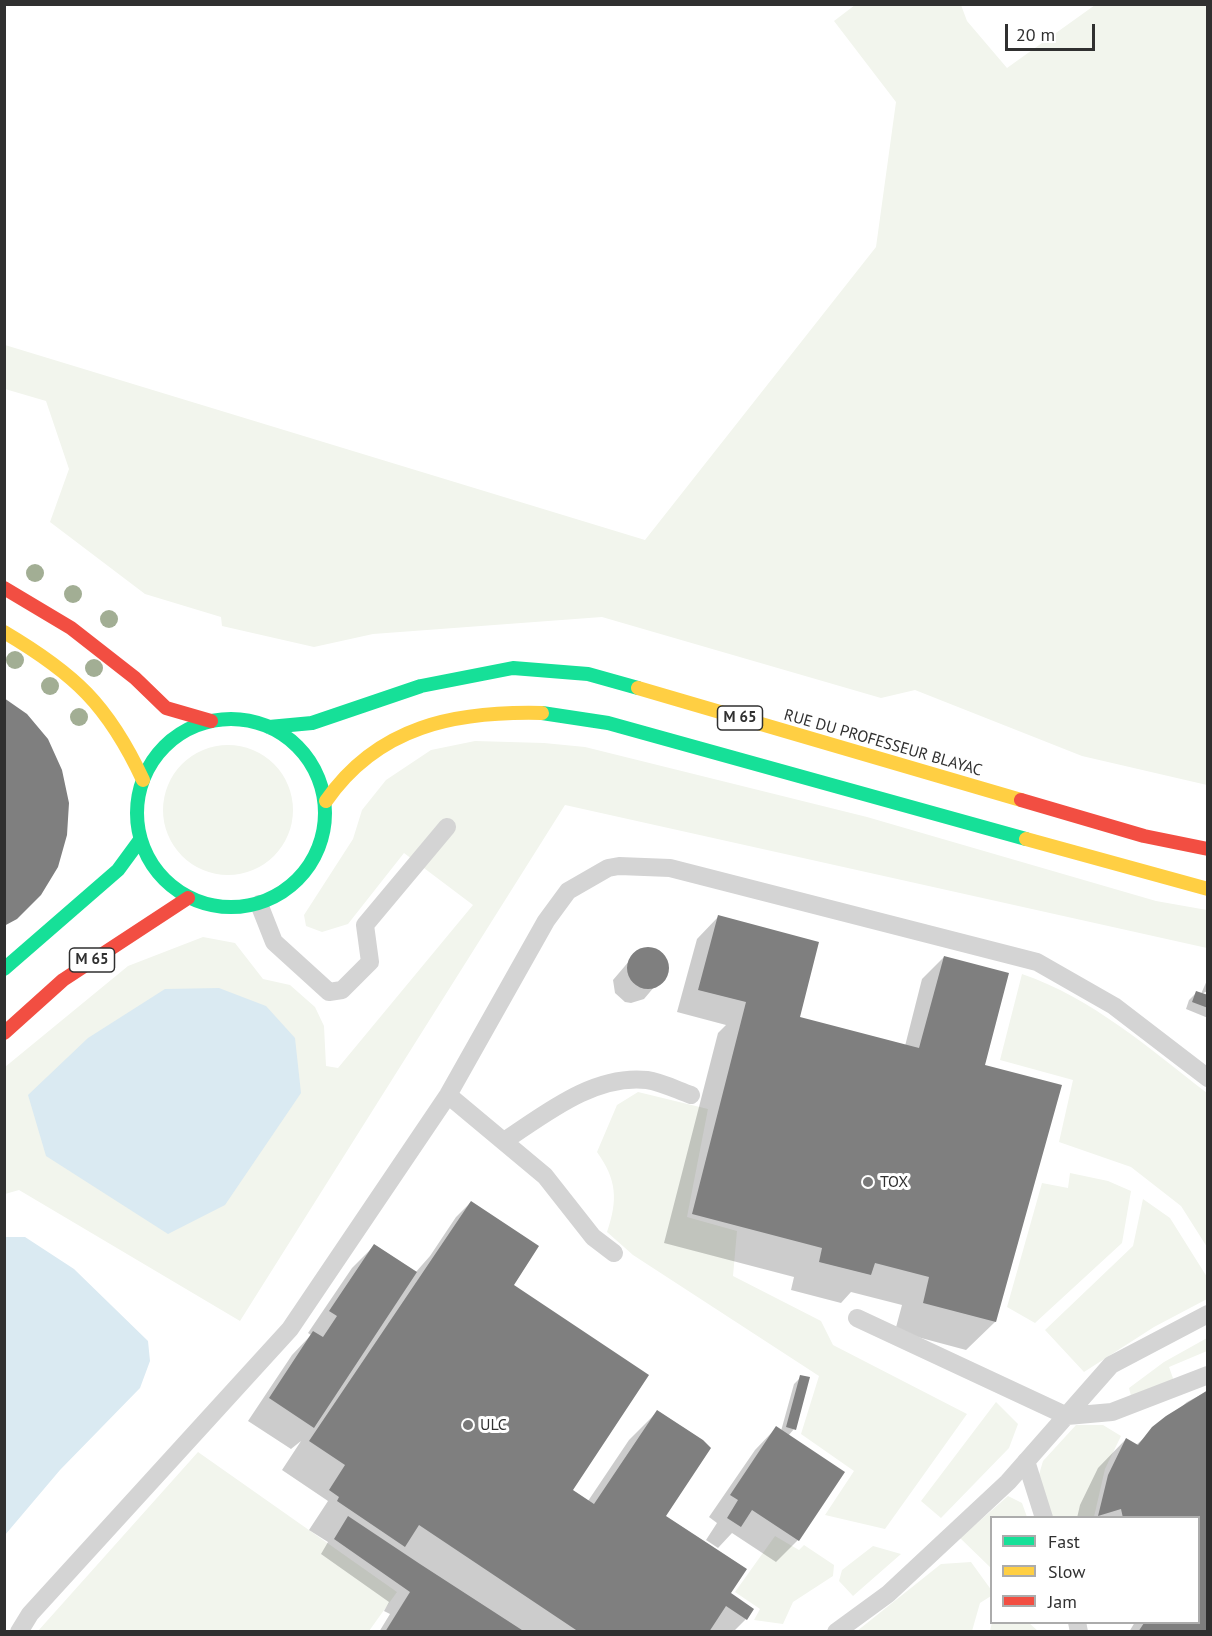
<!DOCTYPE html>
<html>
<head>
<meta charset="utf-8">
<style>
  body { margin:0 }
  #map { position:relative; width:1212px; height:1636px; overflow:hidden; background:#fff; font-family:"PT Sans",sans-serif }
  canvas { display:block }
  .frame { position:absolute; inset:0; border:6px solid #303030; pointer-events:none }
  .legend { position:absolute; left:990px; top:1516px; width:210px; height:108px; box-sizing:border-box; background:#fff; border:2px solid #acacac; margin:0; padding:8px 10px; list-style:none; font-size:18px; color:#303030 }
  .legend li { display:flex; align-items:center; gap:12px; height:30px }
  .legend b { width:30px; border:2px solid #acacac }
  .scale { position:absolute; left:1005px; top:24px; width:90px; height:27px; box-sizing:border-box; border:3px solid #303030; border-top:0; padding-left:8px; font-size:18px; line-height:21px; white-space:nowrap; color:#303030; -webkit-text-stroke:4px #fff; paint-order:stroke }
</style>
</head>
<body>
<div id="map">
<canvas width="1212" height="1636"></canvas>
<div class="frame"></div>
<ul class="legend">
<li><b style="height:8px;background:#16e098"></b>Fast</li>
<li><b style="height:8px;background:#ffcf43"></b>Slow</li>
<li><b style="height:8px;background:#f24e42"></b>Jam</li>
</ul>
<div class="scale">20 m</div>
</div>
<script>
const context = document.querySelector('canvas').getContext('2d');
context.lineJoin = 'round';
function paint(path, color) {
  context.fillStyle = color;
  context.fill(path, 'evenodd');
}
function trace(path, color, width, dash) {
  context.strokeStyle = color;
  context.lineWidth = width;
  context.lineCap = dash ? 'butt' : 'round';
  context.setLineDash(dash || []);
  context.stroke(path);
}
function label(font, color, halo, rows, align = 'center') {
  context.font = font + ' "PT Sans",sans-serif';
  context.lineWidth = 6;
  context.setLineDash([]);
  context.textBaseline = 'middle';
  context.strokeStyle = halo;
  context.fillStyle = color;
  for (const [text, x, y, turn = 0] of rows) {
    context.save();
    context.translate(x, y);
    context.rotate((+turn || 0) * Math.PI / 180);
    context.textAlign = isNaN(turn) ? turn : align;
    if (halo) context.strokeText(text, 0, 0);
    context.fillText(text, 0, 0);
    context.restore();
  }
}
paint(new Path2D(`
  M855,5H961L967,21L1007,68L1095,5H1207V785L1082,756L915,690L881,698L602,617L373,634L314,647L222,626L221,617L145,594L50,522L69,469L46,401L5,389V345L645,540L876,247L896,102L834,21Z
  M475,741L544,743L585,747L867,817L1156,901L1207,910V948L565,805L240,1321L19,1190L5,1194V1067L128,966L203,937L235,943L263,979L290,985L315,1007L324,1026L326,1066L338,1068L473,905L404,853L348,924L322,932L306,926L304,915L353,839L362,810L386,780L431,750Z
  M163 810a65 65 0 1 1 130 0a65 65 0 1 1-130 0Z
  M1022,974C1092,998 1150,1049 1207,1093V1247L1181,1206L1131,1167L1059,1142L1073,1080L1000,1060Z
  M638,1092L708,1109L687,1217L737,1231L733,1276L821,1321L833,1345L967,1414L885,1529L825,1515L854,1471L801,1434L819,1376L633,1255L607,1232C618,1200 617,1180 597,1152L617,1105Z
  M1070,1173L1108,1181L1131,1191L1122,1243L1035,1323L1007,1307L1042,1183L1068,1188Z
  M1143,1199L1170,1218L1207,1277V1299L1154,1327L1084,1372L1045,1330L1133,1246Z
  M1207,1338V1351L1169,1367L1174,1381L1131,1396L1129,1388L1164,1362Z
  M996,1402L1018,1424L1009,1448L941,1518L921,1501Z
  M1076,1425H1103L1121,1436L1105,1469L1094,1517H1052L1038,1478L1043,1461Z
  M198,1452L397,1592L369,1631H38Z
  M1008,1496L1022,1503L1027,1517L992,1518L991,1568L960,1538Z
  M775,1536L799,1550L804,1545L834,1565L833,1576L793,1602L783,1624L754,1620L760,1609L735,1592Z
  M873,1546L901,1554L853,1596L839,1581L842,1570Z
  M971,1562L992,1591L991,1596L980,1603L972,1631H857L941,1564Z
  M992,1622L1029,1623L1038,1631H990Z`), '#f2f5ed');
paint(new Path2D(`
  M219,988L266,1006L295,1038L301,1093L225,1205L168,1234L46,1156L28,1095L88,1038L165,989Z
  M5,1237H25L74,1269L148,1341L150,1361L140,1388L60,1470L5,1535Z`), '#daeaf2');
paint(new Path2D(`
  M718,917L798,1018L905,1046L922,979L944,957L984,1064L995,1322L966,1350L895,1331L902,1305L851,1292L841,1303L791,1290L794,1277L664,1243L718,1033L726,1025L677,1012L697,939Z
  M652,950L662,956L667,967L666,973L644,999L631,1003L625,1002L615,993L613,980L636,953Z
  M1208,978V991L1201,994L1208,997V1018L1186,1009L1189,1000L1196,993L1201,994Z
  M471,1202L511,1286L571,1490L588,1501L629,1440L657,1412L660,1522L729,1594L746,1619L733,1632H379L390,1614L384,1611L389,1602L321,1554L328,1542L309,1530L328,1501L282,1470L301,1441L291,1449L248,1421L292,1355L311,1335L308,1333L352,1268L374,1246L415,1273L430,1256L456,1217Z
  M801,1377L794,1429L788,1436L798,1540L776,1562L732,1533L718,1548L706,1540L717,1523L709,1517L755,1450L776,1428L781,1431L794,1384Z
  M1208,1391V1632H1129L1135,1622H1198V1518H1077L1080,1505L1098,1468L1126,1439L1136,1445L1187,1402Z`), '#0003');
paint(new Path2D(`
  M4,698L27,714L48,739L62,770L69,803L67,835L58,867L41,895L17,919L4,926Z
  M718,915L819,942L800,1017L919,1048L944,956L1009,973L985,1065L1062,1085L996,1322L923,1303L929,1277L875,1263L871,1275L819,1262L822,1248L692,1214L746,1002L698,990Z
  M627 968a21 21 0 1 1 42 0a21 21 0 1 1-42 0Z
  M1196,991L1208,995V1008L1192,1002Z
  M471,1201L539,1246L514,1285L649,1375L573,1490L594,1504L657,1410L703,1440L711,1448L666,1516L747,1569L731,1593L754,1609L747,1620L726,1606L709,1632H579L419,1525L405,1547L337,1501L339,1497L329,1490L345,1465L309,1441Z
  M374,1244L417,1272L314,1428L269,1398L313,1331L323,1337L337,1316L329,1311Z
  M800,1375L810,1377L796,1430L786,1427Z
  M1208,1390V1632H1138L1144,1623H1198V1518H1123L1121,1509L1098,1516L1108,1475L1126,1438L1138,1445L1152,1427L1166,1416Z
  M776,1426L845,1472L799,1541L752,1510L741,1527L727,1518L738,1500L730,1495Z
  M348,1516L420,1564L525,1632H385L410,1592L334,1539Z`), '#7f7f7f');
trace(new Path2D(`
  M259,904L274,942L329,992L342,990L370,962L365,925L447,827
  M448,1095L545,1176L593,1237L614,1253
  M504,1141C545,1114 594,1074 647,1080C661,1082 677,1090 691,1095
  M857,1318L1067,1416L1112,1412L1208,1375
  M1026,1461L1044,1518
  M1077,1622L1079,1632
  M19,1632L30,1614L290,1329L448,1095L546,921L568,891L608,868L619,866L670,868L1037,962L1114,1006L1208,1078
  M836,1632L888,1594L1008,1482L1111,1365L1208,1314`), '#d4d4d4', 18);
trace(new Path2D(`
  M542,713L608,723L1026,839
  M137 813a94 94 0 1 1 188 0a94 94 0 1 1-188 0Z
  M269,727L312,723L421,686L513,668L588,674L638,688
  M4,969L118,870L140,840`), '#16e098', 14);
trace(new Path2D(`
  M4,632C75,674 108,705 143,780
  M638,688L1021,800
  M326,801C378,726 455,711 542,713
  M1026,839L1208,889`), '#ffcf43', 14);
trace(new Path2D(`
  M4,588L71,628L135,678L166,708L211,721
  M1021,800L1144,836L1208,849
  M4,1033L63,980L188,898`), '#f24e42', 14);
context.fillStyle = '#a2ae94';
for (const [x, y] of [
  [35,573],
  [73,594],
  [109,619],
  [15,660],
  [94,668],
  [50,686],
  [79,717]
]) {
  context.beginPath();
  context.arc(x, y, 9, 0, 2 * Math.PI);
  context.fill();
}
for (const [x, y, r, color] of [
  [868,1182,6,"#787878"],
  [468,1425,6,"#787878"]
]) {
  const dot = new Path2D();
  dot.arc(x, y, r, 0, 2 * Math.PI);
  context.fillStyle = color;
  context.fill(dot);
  trace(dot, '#fff', 2);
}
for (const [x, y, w] of [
  [740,718,45],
  [92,960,45]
]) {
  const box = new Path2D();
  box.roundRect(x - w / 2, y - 12, w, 24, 4.5);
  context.fillStyle = '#fff';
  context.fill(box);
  trace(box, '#303030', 1.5);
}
label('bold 15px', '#303030', null, [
  ["M 65",740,718],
  ["M 65",92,960]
]);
label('16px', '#303030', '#fff', [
  ["RUE DU PROFESSEUR BLAYAC",883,743,16]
]);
label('16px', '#303030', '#fff', [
  ["TOX",880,1182],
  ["ULC",480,1425]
], 'left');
</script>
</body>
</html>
